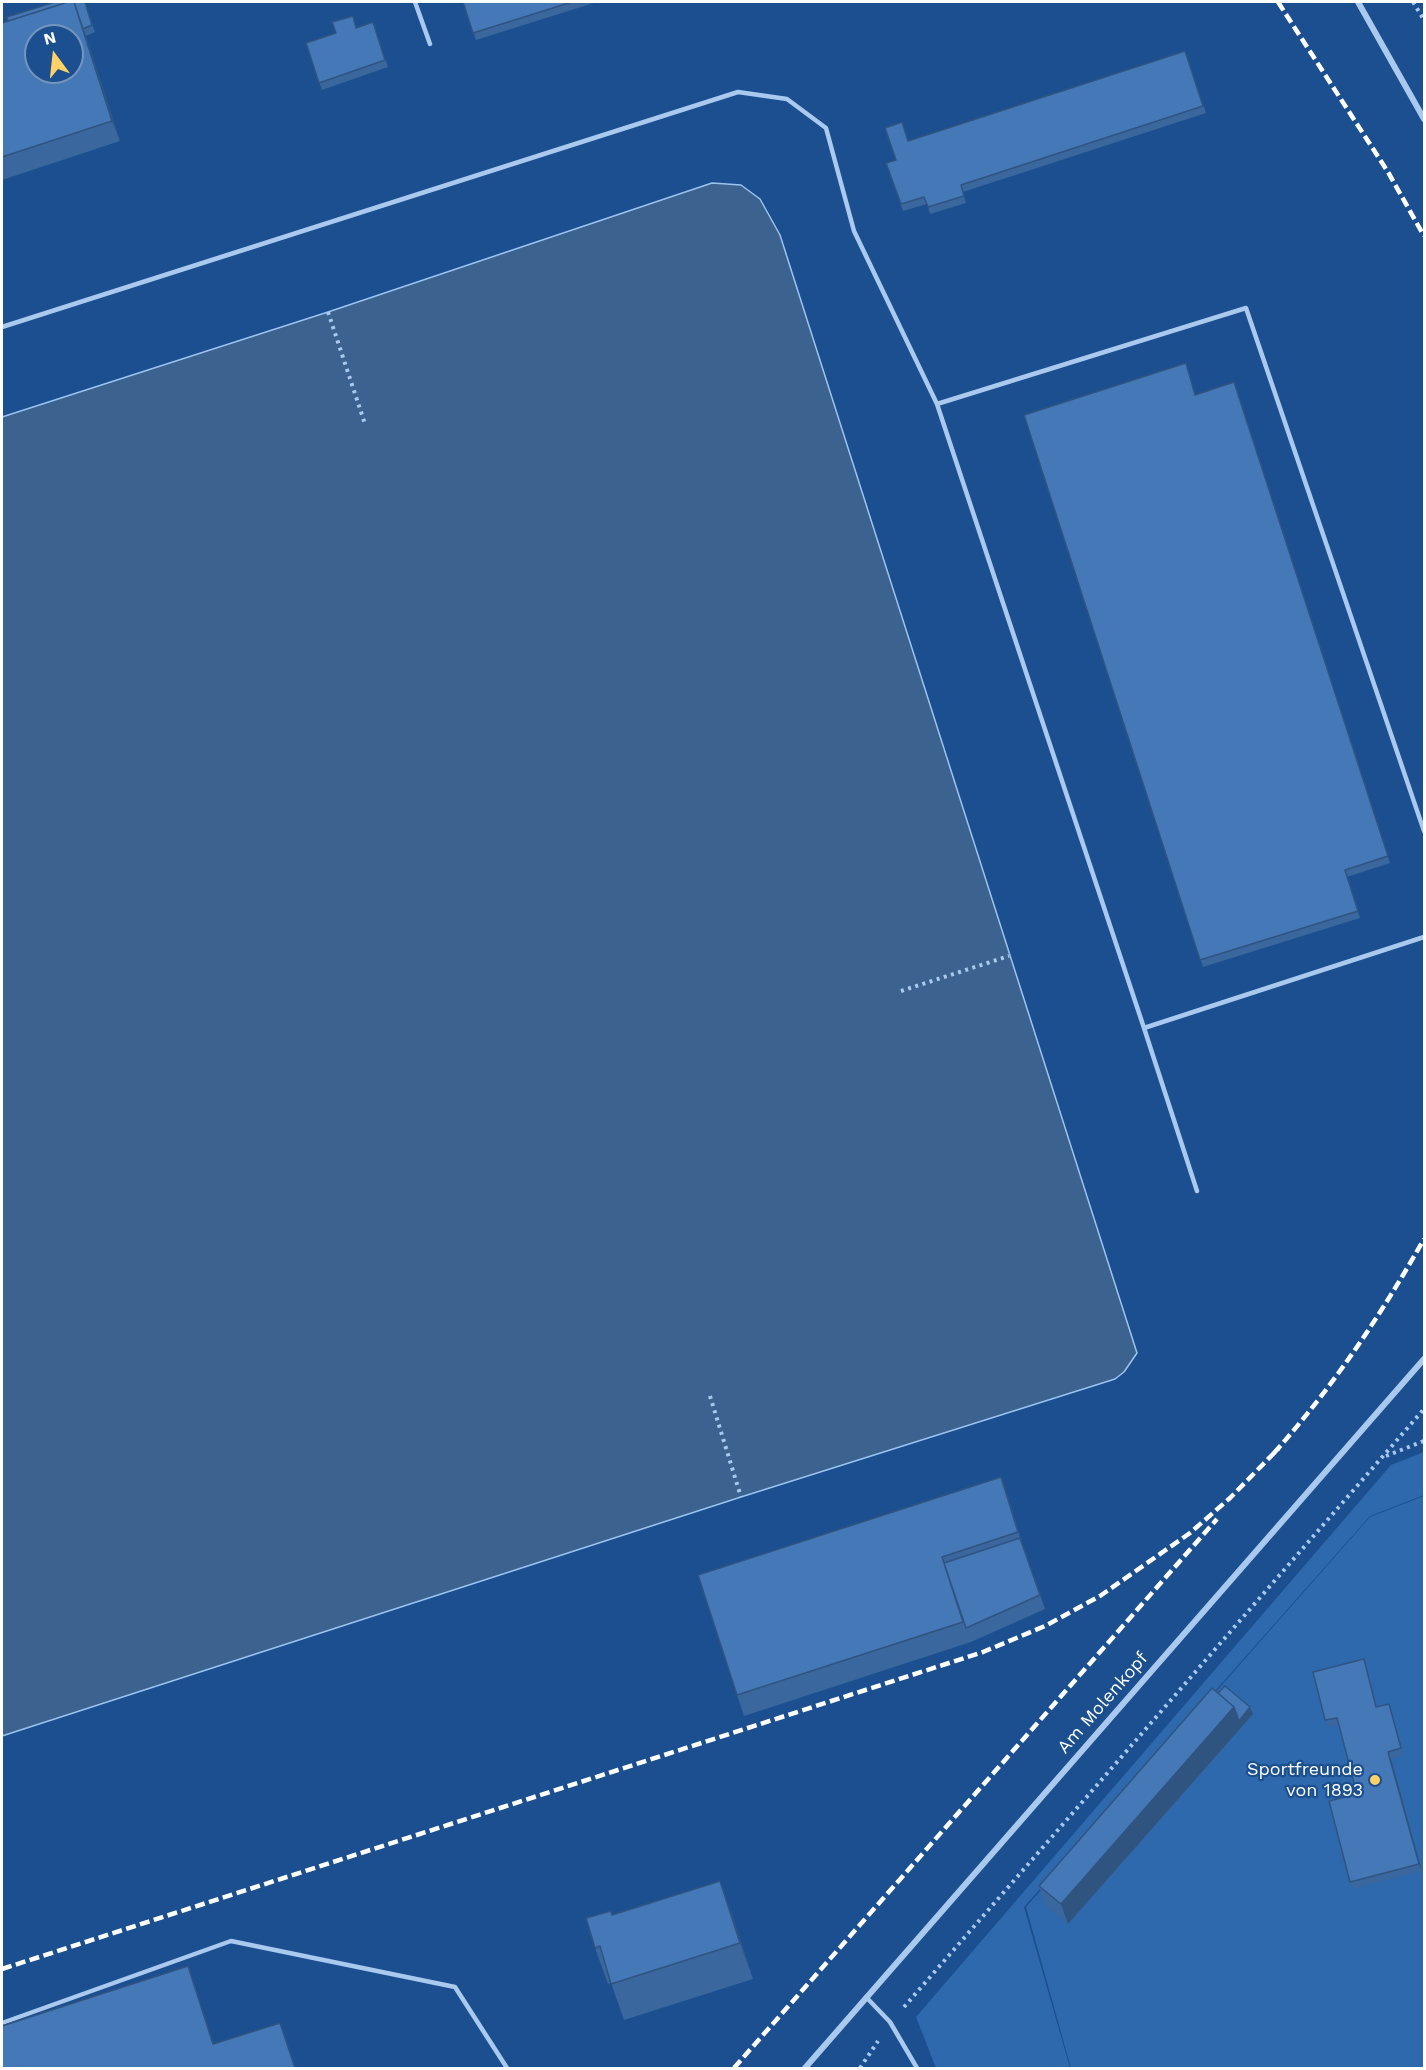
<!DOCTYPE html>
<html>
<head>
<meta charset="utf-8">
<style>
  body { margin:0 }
  #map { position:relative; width:1426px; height:2070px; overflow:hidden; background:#1b4f8f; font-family:"Work Sans",sans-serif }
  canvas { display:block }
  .frame { position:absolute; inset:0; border:3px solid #fff; pointer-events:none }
  .north { position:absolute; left:24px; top:24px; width:60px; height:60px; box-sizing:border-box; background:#1b4f8f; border:2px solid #7695bc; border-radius:50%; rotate:345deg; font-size:16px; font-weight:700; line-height:24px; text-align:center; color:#fff }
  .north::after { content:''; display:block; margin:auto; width:21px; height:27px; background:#ffd166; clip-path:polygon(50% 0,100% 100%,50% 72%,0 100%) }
</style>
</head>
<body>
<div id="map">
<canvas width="1426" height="2070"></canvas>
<div class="frame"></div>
<div class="north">N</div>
</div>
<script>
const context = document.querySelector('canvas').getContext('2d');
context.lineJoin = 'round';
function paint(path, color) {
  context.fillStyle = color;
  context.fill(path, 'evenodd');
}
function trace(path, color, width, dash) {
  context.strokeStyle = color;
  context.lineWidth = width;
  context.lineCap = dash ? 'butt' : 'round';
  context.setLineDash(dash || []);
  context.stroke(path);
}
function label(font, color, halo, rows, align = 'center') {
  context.font = font + ' "Work Sans",sans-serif';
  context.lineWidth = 4.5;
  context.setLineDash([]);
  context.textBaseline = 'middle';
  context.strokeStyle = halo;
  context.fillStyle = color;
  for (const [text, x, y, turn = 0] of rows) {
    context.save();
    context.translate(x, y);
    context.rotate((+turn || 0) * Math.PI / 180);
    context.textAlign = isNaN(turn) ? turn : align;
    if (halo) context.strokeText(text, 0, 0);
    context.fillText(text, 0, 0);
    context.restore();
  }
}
paint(new Path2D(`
  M1424,1452V1495L1370,1516L1024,1907L1070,2068H936L916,2017L1391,1465Z
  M1424,1496V2068H1071L1026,1907L1370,1517Z`), '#2e69ad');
const water = new Path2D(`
  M712,183L741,185L760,199L780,235L1137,1353L1124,1372L1115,1379L741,1497L2,1736V417L328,312Z`);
paint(water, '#3c6290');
trace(water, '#9cc4f0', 1.5);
trace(new Path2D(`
  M1413,2L1424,20
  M328,312L365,424
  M901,991L1009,956
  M710,1396L741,1497
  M1386,1456L1424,1441
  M904,2007L1424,1409
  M860,2068L878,2041`), '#a9c9ee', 4, [3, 4.5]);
trace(new Path2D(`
  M415,2L430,44
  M2,327L738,92L787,99L826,128L854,231L937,404
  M1424,831L1246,308L937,404L1144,1028L1424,937
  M1144,1028L1197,1191
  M866,1997L890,2022L917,2068
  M2,2023L231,1941L455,1987L507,2068`), '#a9c9ee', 4.5);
trace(new Path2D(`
  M1358,2L1424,119
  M805,2068L1424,1359`), '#a9c9ee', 6);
trace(new Path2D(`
  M1278,2L1388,172L1424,236
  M1274,1453C1333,1387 1381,1315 1424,1239
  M2,1969L983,1652L1045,1626L1100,1596L1190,1533L1230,1498L1279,1448
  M734,2068L1217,1519`), '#fff', 4.5, [10, 4.5]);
paint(new Path2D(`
  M85,2L95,32L86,36L120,141L2,180V23Z
  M463,2H597L476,40Z
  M373,22L388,67L322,90L306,43Z
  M1185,51L1206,113L963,192L966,203L930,214L927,204L903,211L886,163L896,160L908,141Z
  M1234,382L1390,863L1347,877L1360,918L1203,967L1024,415L1196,395Z
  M1001,1477L1008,1497L1025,1552L1045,1609L971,1642L744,1716L737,1695Z
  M1366,1666L1377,1707L1389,1704L1391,1711L1403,1755L1391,1759L1422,1871L1353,1889L1350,1882L1357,1794L1339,1725L1328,1727L1325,1720Z
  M1218,1693L1250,1707L1253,1714L1068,1924L1046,1906L1039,1886Z
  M720,1881L733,1917L753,1979L624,2020L611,1983L608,1984L595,1948Z`), '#3a679d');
paint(new Path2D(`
  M83,29L86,36L120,141L112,121Z
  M1001,1477L1008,1497L1025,1552L1045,1609L1018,1532Z
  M1234,1707H1250L1253,1714L1068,1924L1061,1904Z
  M1388,1752L1391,1759L1422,1871L1419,1864Z
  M720,1881L733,1917L753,1979L740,1943Z
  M188,1966L197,1992L222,2068L213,2044Z`), '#305480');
const building = new Path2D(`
  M55,2H68L8,21L7,17Z
  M68,2H74L112,121L2,157V23ZM36,36H72V72H36Z
  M74,2H85L92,25L83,29Z
  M463,2H572L473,33Z
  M353,16L356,28L373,22L385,60L319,83L306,43L336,33L332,22Z
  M1185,51L1203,106L961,185L964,196L928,207L924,197L901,204L886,163L896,160L885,128L902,122L908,141Z
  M1186,363L1195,395L1234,382L1388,856L1345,870L1358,911L1200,960L1024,415Z
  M1001,1477L1018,1532L942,1557L963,1622L737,1695L698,1575Z
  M1020,1538L1040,1595L966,1628L944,1563Z
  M1364,1659L1376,1707L1389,1704L1401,1748L1388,1752L1419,1864L1350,1882L1329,1801L1357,1794L1337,1718L1325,1720L1313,1672Z
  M1225,1686L1250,1707L1239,1721L1234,1707L1218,1693Z
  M1212,1688L1234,1707L1061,1904L1039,1886Z
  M720,1881L740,1943L611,1984L600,1946L595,1948L586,1918L611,1911L612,1915Z
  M188,1966L213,2044L280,2023L295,2068H2V2026Z`);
paint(building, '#4478b7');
trace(building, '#305480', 1.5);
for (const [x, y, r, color] of [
  [1375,1780,6,"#ffd166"]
]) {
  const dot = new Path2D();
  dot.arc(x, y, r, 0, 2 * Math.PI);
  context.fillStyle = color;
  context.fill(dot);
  trace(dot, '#1b4f8f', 2);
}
label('18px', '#fff', '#1b4f8f', [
  ["Am Molenkopf",1103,1703,-49]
]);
label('18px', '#fff', '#1b4f8f', [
  ["Sportfreunde",1363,1770],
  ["von 1893",1363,1791]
], 'right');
</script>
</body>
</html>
